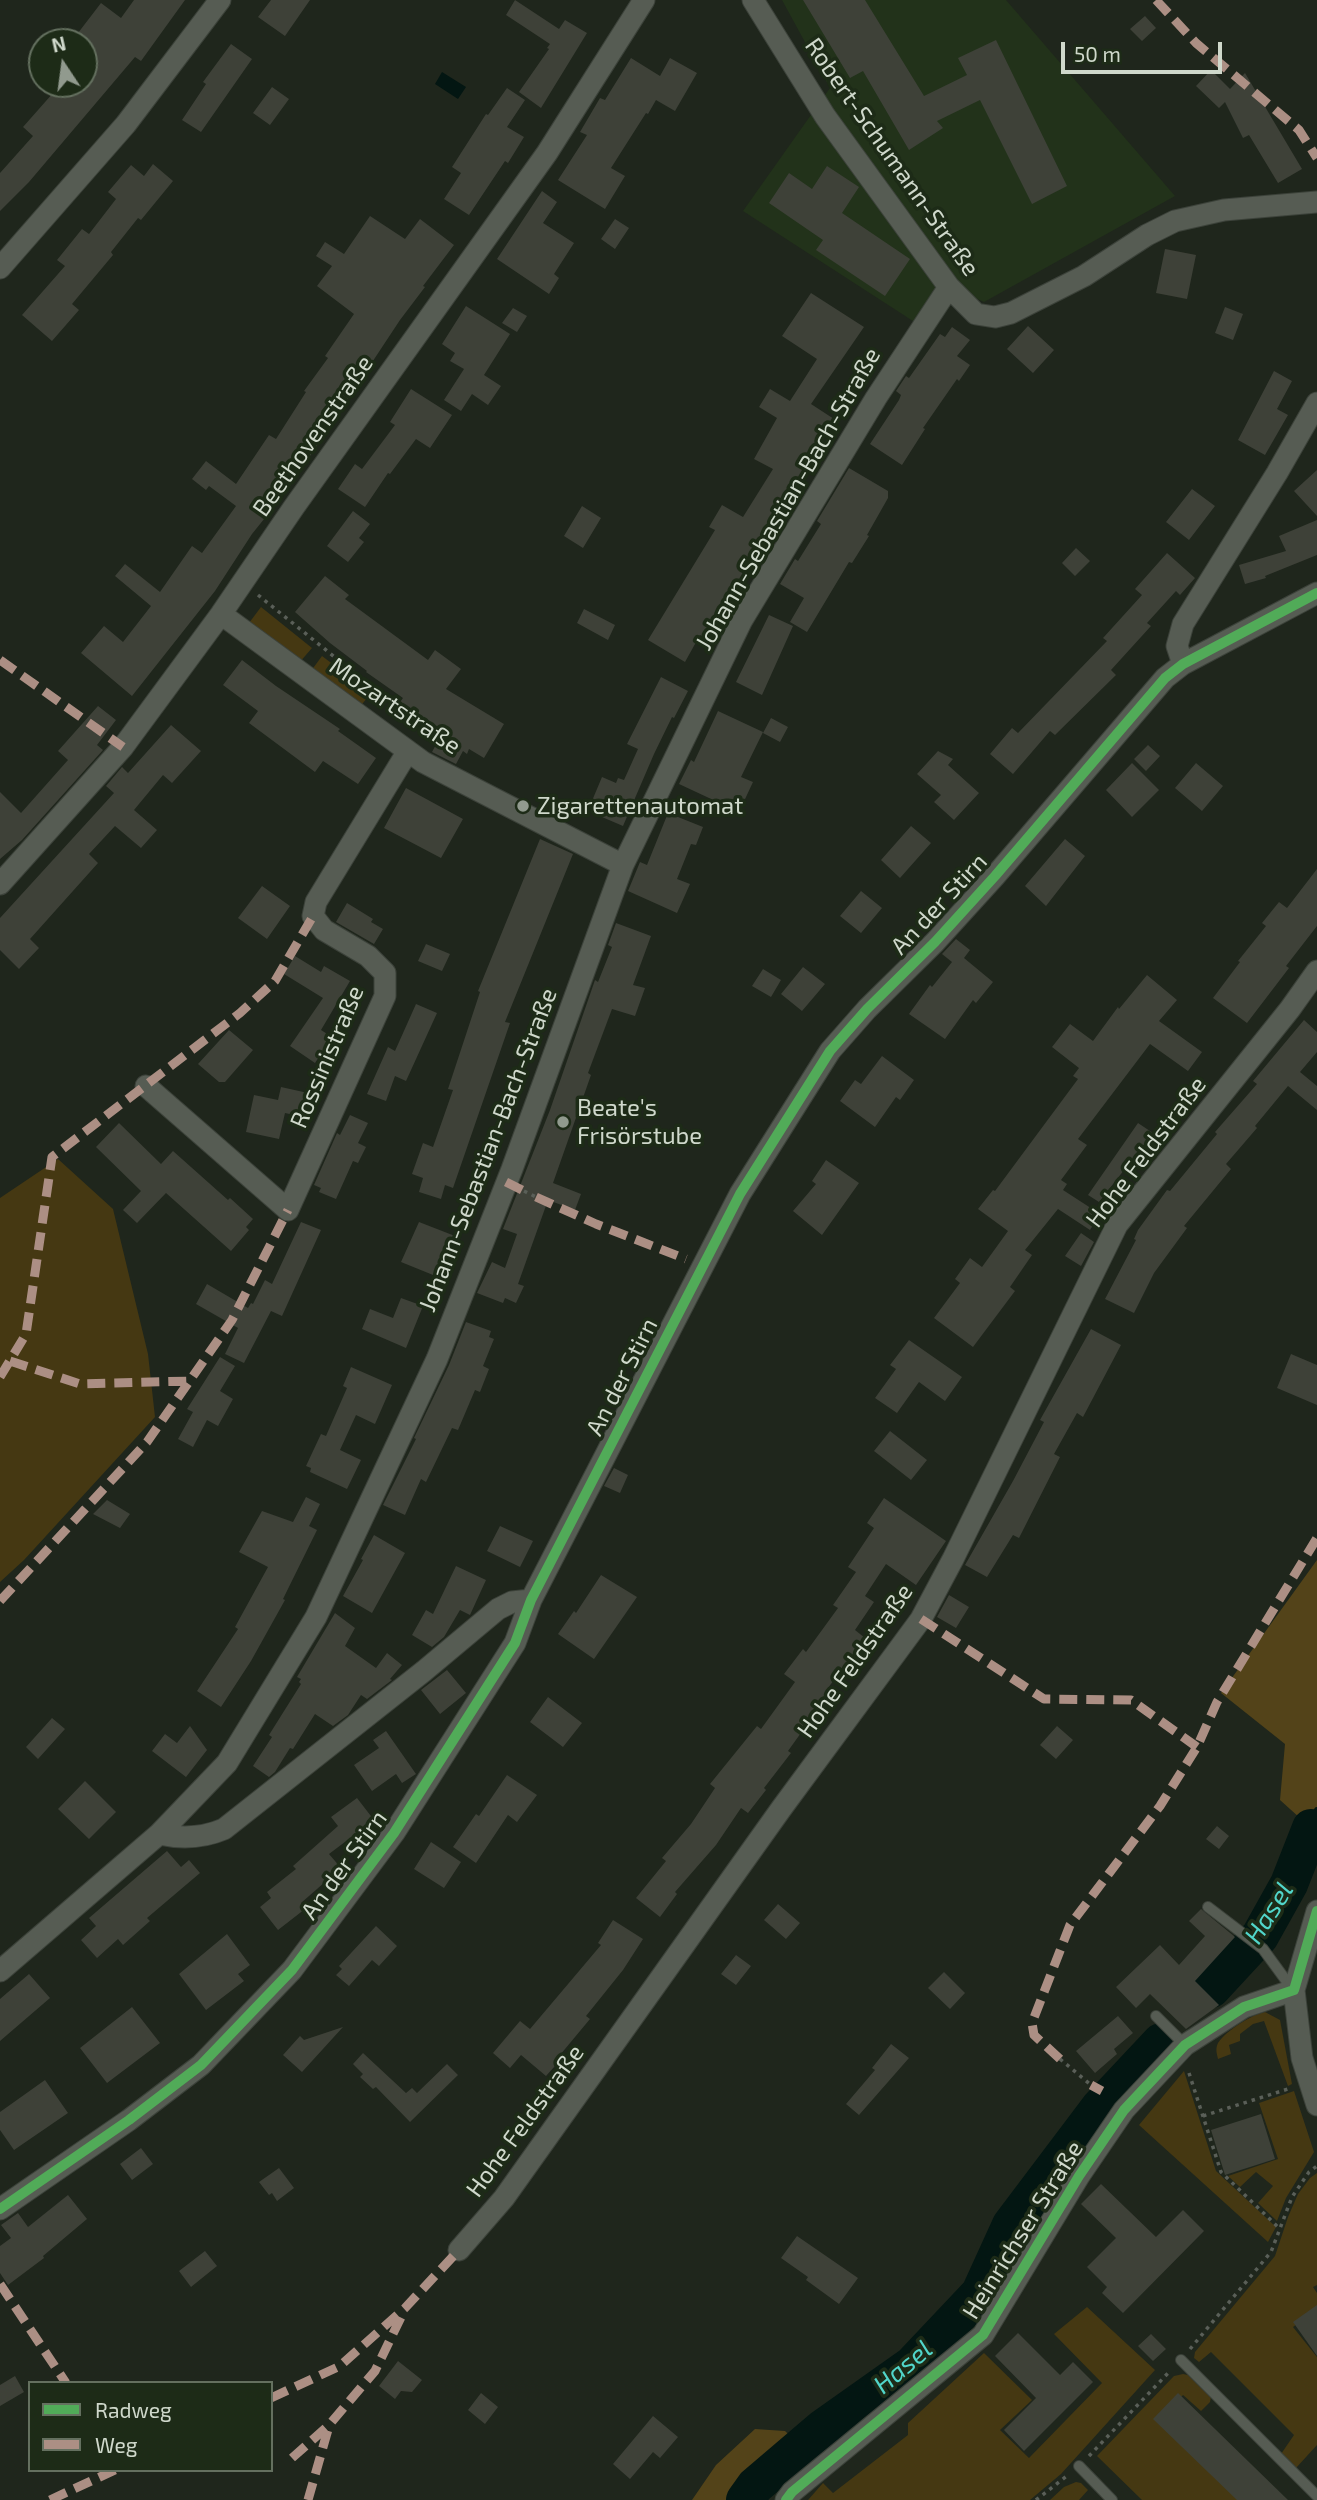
<!DOCTYPE html>
<html>
<head>
<meta charset="utf-8">
<style>
  body { margin:0 }
  #map { position:relative; width:1317px; height:2500px; overflow:hidden; background:#1f261c; font-family:"Exo 2",sans-serif }
  canvas { display:block }
  .legend { position:absolute; left:28px; top:2381px; width:245px; height:91px; box-sizing:border-box; background:#1d2b17; border:2px solid #64705f; margin:0; padding:9px 12px; list-style:none; font-size:21px; color:#cfd8cb }
  .legend li { display:flex; align-items:center; gap:14px; height:35px }
  .legend b { width:35px; border:2px solid #64705f }
  .north { position:absolute; left:28px; top:28px; width:70px; height:70px; box-sizing:border-box; background:#1d2b17; border:2px solid #64705f; border-radius:50%; rotate:347deg; font-size:19px; font-weight:700; line-height:28px; text-align:center; color:#cfd8cb }
  .north::after { content:''; display:block; margin:auto; width:24px; height:32px; background:#919a8e; clip-path:polygon(50% 0,100% 100%,50% 72%,0 100%) }
  .scale { position:absolute; left:1061px; top:42px; width:161px; height:32px; box-sizing:border-box; border:4px solid #cfd8cb; border-top:0; padding-left:9px; font-size:21px; line-height:24px; white-space:nowrap; color:#cfd8cb; -webkit-text-stroke:5px #1d2b17; paint-order:stroke }
</style>
</head>
<body>
<div id="map">
<canvas width="1317" height="2500"></canvas>
<ul class="legend">
<li><b style="height:9px;background:#51ab58"></b>Radweg</li>
<li><b style="height:9px;background:#ac8f84"></b>Weg</li>
</ul>
<div class="north">N</div>
<div class="scale">50 m</div>
</div>
<script>
const context = document.querySelector('canvas').getContext('2d');
context.lineJoin = 'round';
function paint(path, color) {
  context.fillStyle = color;
  context.fill(path, 'evenodd');
}
function trace(path, color, width, dash) {
  context.strokeStyle = color;
  context.lineWidth = width;
  context.lineCap = dash ? 'butt' : 'round';
  context.setLineDash(dash || []);
  context.stroke(path);
}
function label(font, color, halo, rows, align = 'center') {
  context.font = font + ' "Exo 2",sans-serif';
  context.lineWidth = 7;
  context.setLineDash([]);
  context.textBaseline = 'middle';
  context.strokeStyle = halo;
  context.fillStyle = color;
  for (const [text, x, y, turn = 0] of rows) {
    context.save();
    context.translate(x, y);
    context.rotate((+turn || 0) * Math.PI / 180);
    context.textAlign = isNaN(turn) ? turn : align;
    if (halo) context.strokeText(text, 0, 0);
    context.fillText(text, 0, 0);
    context.restore();
  }
}
paint(new Path2D(`
  M782,0H1006L1175,196L984,302L962,292L916,323L743,211L830,88Z`), '#22321a');
paint(new Path2D(`
  M261,607L312,648L299,663L249,623Z
  M322,656L371,693L359,708L311,671Z
  M58,1159L113,1209L148,1354L155,1417L24,1560L0,1582V1198Z
  M1265,2012L1280,2020L1292,2084L1288,2086L1264,2021L1253,2024L1240,2034V2041L1229,2045L1231,2054L1218,2059C1217,2054 1215,2049 1218,2043C1227,2030 1251,2015 1265,2012Z
  M1184,2071L1216,2171L1276,2227L1268,2242L1139,2125Z
  M1294,2091L1314,2152L1286,2198L1277,2221L1258,2203L1273,2186L1256,2172L1240,2187L1228,2176L1278,2159L1259,2103Z
  M1317,2173V2285L1313,2287L1317,2293V2309L1293,2327L1317,2357V2445L1296,2468L1281,2454L1294,2435L1211,2352L1199,2362L1194,2358L1195,2352L1275,2256L1288,2217L1298,2194L1310,2178Z
  M1087,2307L1155,2370L1061,2474L1030,2500H808L823,2483L833,2493L908,2435V2423L984,2353L1032,2400L1000,2430L1029,2458L1102,2383L1054,2334Z
  M1183,2374L1188,2375L1211,2397L1210,2402L1201,2411L1183,2395L1158,2420L1242,2500H1142L1097,2456L1174,2376Z
  M1076,2482L1081,2483L1088,2490L1079,2500H1050L1064,2487Z`), '#453812');
paint(new Path2D(`
  M1317,1560V1810L1311,1828L1280,1800L1285,1744L1221,1693Z
  M755,2429L785,2431L802,2447L755,2486L745,2500H692L716,2465Z`), '#534319');
paint(new Path2D(`
  M442,72L466,87L458,99L435,84Z`), '#031612');
trace(new Path2D(`
  M1311,1828L1317,1810`), '#031612', 6);
trace(new Path2D(`
  M1211,1989L1260,1936L1289,1884L1311,1828
  M745,2500L755,2486L823,2428L912,2365L980,2293L1011,2225L1100,2107L1161,2042`), '#031612', 38);
paint(new Path2D(`
  M134,0H185L141,61L135,57L29,182L0,211V173L33,136L23,127L61,84H84V37L78,33L101,3L121,18Z
  M271,0H310L285,36L258,17Z
  M515,0L559,29L565,20L587,33L541,108L519,92L549,49L547,48L550,44L506,15Z
  M803,0H865L924,96L967,75L958,58L996,40L1067,186L1032,204L980,100L937,121L943,128L909,150L863,71L850,78Z
  M1145,16L1156,28L1142,41L1130,29Z
  M231,44L252,59L201,132L182,120L206,84L203,82Z
  M631,58L660,76L670,58L697,73L675,111L656,100L648,114L646,113L611,168L625,176L605,209L558,180L587,135L580,132L600,98L605,100Z
  M1211,70L1230,89L1245,73L1302,169L1278,183L1249,135L1243,138L1225,102L1219,108L1196,86Z
  M272,87L289,99L270,125L253,113Z
  M507,88L525,100L507,127L524,137L508,163L505,161L469,215L444,199L461,173L452,167L486,114L488,115Z
  M153,164L173,181L141,220L138,218L111,252L113,255L72,304L79,310L52,341L22,315L65,266L57,260L82,229L89,234L116,199L108,192L131,165L144,176Z
  M827,166L859,187L842,213L910,259L885,296L816,250L823,240L769,203L789,173L812,189Z
  M542,191L557,202L543,223L574,243L554,274L559,278L549,294L497,259Z
  M370,216L405,239L420,219L454,245L423,286L425,287L400,320L289,488L252,534L215,591L132,696L81,653L104,626L123,642L151,606L115,576L125,564L160,592L192,546L202,553L236,506L209,486L206,490L192,479L206,461L236,484L269,435L276,439L306,392L304,391L328,358L325,356L354,314L317,286L332,266L316,256L325,242L344,254Z
  M615,219L629,228L615,249L601,239Z
  M1165,249L1196,255L1187,299L1156,293Z
  M811,293L864,327L811,404L834,419L818,444L821,446L801,482L797,481L778,508L782,510L741,582L743,583L720,620L723,622L712,641L700,635L685,662L648,640L715,530L709,527L722,505L743,517L773,469L754,459L777,418L759,407L770,389L790,401L817,359L782,336Z
  M466,306L510,334L484,375L501,386L488,405L472,394L461,411L444,400L464,369L450,361L455,353L442,344Z
  M1225,307L1243,314L1233,340L1215,333Z
  M513,308L527,316L517,332L502,323Z
  M1028,326L1054,350L1033,373L1007,349Z
  M952,327L970,340L957,356L970,365L959,381L957,379L923,428L925,429L902,465L870,444L899,400L901,395L896,391L906,376L909,378L940,334L945,337Z
  M1274,371L1292,381L1277,409L1288,415L1265,455L1238,440Z
  M411,389L452,415L430,448L416,439L390,474L388,473L365,507L338,489L355,464L362,469L395,425L390,422Z
  M849,468L888,491V498L867,535L869,536L852,563L849,562L807,632L790,622L804,598L780,584L795,559L798,561L821,524L817,521Z
  M1317,470V516L1294,491Z
  M1192,489L1215,506L1189,540L1166,522Z
  M582,506L601,518L583,548L564,536Z
  M353,511L370,524L359,538L364,542L348,562L327,546Z
  M1317,520V555L1265,576L1266,578L1245,584L1239,565L1286,551L1279,536Z
  M1076,548L1090,561L1075,576L1062,563Z
  M1167,553L1195,578L1180,595L1176,591L1147,623L1151,626L1111,670L1116,675L1055,735L1050,731L1013,774L990,754L1012,728L1018,733L1107,641L1103,638L1142,595L1135,589Z
  M325,576L349,595L345,599L428,660L435,650L461,669L446,689L504,724L484,758L469,749L467,754L463,751L456,764L432,752L438,741L433,738L437,732L417,720L415,724L395,709L403,698L366,672L367,671L330,643L295,612Z
  M584,609L615,625L608,640L577,623Z
  M769,615L793,626L762,695L736,682Z
  M242,660L276,686L340,729L338,731L376,758L358,784L323,761L315,772L249,723L258,711L223,685Z
  M661,677L688,691L674,718L672,717L654,754L623,826L602,817L603,814L589,808L602,777L616,783L618,778L624,780L638,749L627,744Z
  M98,706L116,720L97,745L103,750L22,840L0,859V792L21,813L68,760L58,751Z
  M718,711L763,732L741,777L753,782L739,812L679,784L691,760L694,762Z
  M771,718L788,727L780,742L763,733Z
  M171,725L201,751L172,783L163,775L134,810L157,830L141,848L115,826L89,854L98,863L30,939L39,948L19,969L0,950V918L114,793L106,786L122,767L128,773Z
  M1148,745L1160,756L1146,771L1134,759Z
  M938,751L953,759L948,765L979,793L954,820L934,802L941,795L917,774Z
  M1132,763L1159,790L1132,817L1106,790Z
  M1196,763L1223,786L1202,811L1175,788Z
  M406,788L463,819L441,858L384,828Z
  M668,813L703,827L696,845L691,844L677,879L690,884L677,913L628,891L640,862L647,865Z
  M911,826L931,843L900,878L881,860Z
  M540,839L573,854L505,1022L510,1023L453,1188L445,1185L441,1199L419,1192L423,1178L412,1174L423,1143L433,1147L453,1090L448,1089L480,992L478,991Z
  M1065,839L1085,856L1046,906L1025,886Z
  M1317,869V926L1286,966L1289,968L1247,1023L1213,998L1240,962L1238,961L1266,926L1262,923L1279,902L1287,908Z
  M262,886L290,906L267,939L238,918Z
  M861,891L882,908L861,933L840,916Z
  M347,903L373,919L371,922L383,929L374,944L336,922Z
  M616,923L651,936L633,985L645,988L635,1016L612,1009L588,1073L591,1075L553,1183L581,1194L575,1210L548,1200L518,1284L524,1286L516,1303L505,1298L503,1303L477,1293L492,1262L505,1268L517,1234L503,1229L550,1110L595,980L598,982L612,947L608,945Z
  M956,939L970,950L964,958L993,982L976,1003L973,1000L945,1039L909,1014L930,985L932,987L952,962L942,954Z
  M426,944L450,954L442,971L418,961Z
  M295,956L321,972L324,966L350,981L321,1030L332,1037L315,1063L290,1046L323,998L284,974Z
  M803,967L825,984L802,1011L781,994Z
  M763,969L781,980L771,997L752,986Z
  M1147,975L1177,1000L1159,1021L1202,1052L1188,1071L1150,1044L1078,1139L1087,1145L1061,1180L1067,1184L1063,1190L1100,1214L1090,1230L1058,1209L1025,1250L1032,1255L1010,1287L1015,1291L973,1347L934,1318L960,1283L955,1279L970,1258L982,1267L1008,1231L978,1209L993,1190L995,1191L1078,1079L1073,1076L1079,1068L1052,1047L1070,1024L1093,1041L1118,1007L1119,1009Z
  M416,1004L437,1013L406,1081L395,1076L386,1101L367,1094L388,1047L395,1051Z
  M1304,1020L1317,1032V1052L1300,1072L1317,1086V1110L1288,1086L1255,1126L1257,1128L1226,1164L1231,1169L1184,1226L1187,1228L1154,1273L1134,1313L1105,1299L1136,1240L1134,1239L1138,1230L1167,1190L1170,1191L1217,1134L1215,1132L1257,1084L1253,1081Z
  M229,1030L253,1050L225,1082H219L198,1064Z
  M882,1056L914,1080L900,1100L896,1097L875,1127L840,1101L855,1080L861,1084Z
  M281,1087L308,1093L303,1117L285,1113L279,1139L246,1132L254,1095L278,1100Z
  M350,1115L368,1123L358,1143L366,1147L358,1163L353,1161L336,1199L319,1192L321,1188L314,1185L337,1133L340,1135Z
  M119,1123L161,1164L173,1151L228,1200L230,1198L253,1219L246,1227L249,1230L231,1251L166,1193L137,1223L123,1210L141,1191L96,1147Z
  M1138,1123L1153,1133L1099,1202L1088,1195Z
  M826,1160L859,1183L822,1235L793,1211L816,1184L812,1181Z
  M301,1222L321,1230L282,1316L271,1311L244,1363L225,1354L238,1328L196,1304L207,1284L248,1308L251,1303L253,1304L265,1280L272,1284Z
  M419,1222L455,1236L438,1277L401,1262Z
  M1081,1233L1094,1242L1081,1266L1065,1256Z
  M401,1298L423,1306L406,1348L362,1329L370,1309L393,1318Z
  M466,1322L491,1331L489,1337L494,1339L483,1366L489,1369L480,1392L475,1390L458,1430L452,1428L426,1482L421,1479L405,1515L383,1505L416,1439L414,1438L449,1365Z
  M1091,1329L1121,1345L1083,1417L1077,1413L1054,1454L1060,1457L1019,1538L1013,1535L987,1577L965,1565L1013,1481L1044,1422L1040,1420Z
  M909,1340L962,1377L945,1401L919,1382L897,1413L875,1398L896,1369L890,1365Z
  M1291,1354L1317,1365V1405L1277,1388Z
  M220,1357L235,1366L220,1391L233,1399L218,1426L207,1420L193,1447L178,1439L193,1412L187,1409Z
  M351,1367L392,1385L375,1424L356,1415L340,1450L361,1460L347,1489L310,1472L311,1468L306,1466L321,1434L326,1436L347,1388L343,1386Z
  M890,1431L927,1460L911,1480L874,1451Z
  M614,1468L628,1475L620,1493L604,1486Z
  M306,1497L320,1504L309,1526L317,1530L283,1599L285,1600L251,1661L221,1707L197,1691L238,1629L235,1627L268,1567L239,1552L262,1511L293,1522Z
  M884,1498L946,1541L916,1585L886,1564L865,1596L874,1602L855,1630L865,1638L828,1688L831,1691L788,1751L791,1753L764,1788L766,1790L748,1813L741,1808L716,1845L675,1892L677,1894L660,1917L636,1898L666,1861L662,1858L691,1824L715,1788L710,1784L757,1726L761,1729L795,1682L784,1674L803,1649L806,1652L838,1608L833,1605L856,1572L848,1567L874,1528L867,1523Z
  M107,1500L130,1514L120,1528L93,1514Z
  M500,1526L533,1541L520,1567L487,1551Z
  M374,1535L405,1553L372,1613L343,1596L363,1560L361,1559Z
  M456,1566L486,1580L470,1615L460,1610L444,1637L432,1647L412,1635L426,1610L433,1614Z
  M601,1575L637,1597L594,1659L558,1634L574,1611L576,1613Z
  M949,1595L969,1607L956,1628L937,1617Z
  M335,1613L355,1628L345,1646L376,1668L387,1653L402,1665L390,1679L392,1680L367,1699L361,1695L348,1715L333,1726L315,1714L293,1749L290,1748L275,1772L269,1777L253,1766L272,1737L269,1735L301,1684L299,1682L301,1679L297,1677Z
  M447,1670L466,1693L440,1714L421,1690Z
  M548,1697L582,1723L563,1747L530,1722Z
  M52,1718L65,1729L38,1759L26,1747Z
  M190,1726L207,1750L186,1777L152,1751L165,1734L177,1743Z
  M1057,1726L1073,1740L1056,1759L1040,1745Z
  M386,1731L416,1774L402,1783L396,1774L372,1791L354,1765L379,1748L373,1740Z
  M507,1775L537,1795L517,1822L508,1815L476,1863L453,1847L476,1814L479,1816Z
  M85,1781L116,1812L89,1839L58,1809Z
  M357,1798L374,1820L329,1854L341,1868L301,1903L305,1909L278,1930L260,1907L271,1898L267,1892L296,1869L293,1866L338,1826L331,1817Z
  M1217,1826L1229,1836L1219,1849L1206,1839Z
  M431,1842L461,1862L444,1888L414,1869Z
  M167,1851L181,1867L189,1860L200,1873L147,1918L150,1921L123,1945L118,1939L97,1958L81,1940L96,1926L89,1918Z
  M778,1904L800,1923L786,1939L764,1920Z
  M1201,1909L1235,1937L1195,1981L1219,2005L1186,2029L1150,1994L1136,2008L1116,1987L1160,1945L1179,1965L1205,1936L1189,1921Z
  M613,1920L643,1939L623,1970L586,2016L590,2019L560,2055L563,2057L546,2076L521,2055L510,2068L493,2053L520,2021L530,2029L601,1945L598,1943Z
  M376,1926L397,1946L379,1966L372,1960L349,1986L336,1975L342,1969L339,1966Z
  M227,1934L250,1965L238,1974L244,1981L206,2010L179,1974Z
  M736,1955L751,1966L736,1985L721,1974Z
  M944,1972L965,1993L950,2009L928,1988Z
  M29,1974L50,1998L0,2041V1999Z
  M132,2007L160,2043L107,2083L80,2048Z
  M1118,2016L1133,2033L1114,2049L1117,2054L1095,2073L1076,2051Z
  M343,2027L302,2072L283,2055L300,2036L304,2040Z
  M891,2044L909,2058L859,2115L846,2104L875,2070L872,2068Z
  M363,2053L406,2093L412,2088L417,2093L447,2064L458,2075L410,2122L376,2087L373,2089L360,2077L363,2074L353,2064Z
  M45,2080L68,2113L14,2150L0,2130V2112Z
  M1261,2114L1275,2159L1225,2175L1211,2130Z
  M141,2148L153,2164L132,2180L120,2164Z
  M279,2168L294,2188L277,2201L272,2193L269,2195L259,2182Z
  M1101,2184L1156,2237L1183,2210L1204,2231L1123,2313L1102,2293L1107,2287L1087,2267L1116,2238L1081,2204Z
  M68,2195L87,2219L43,2256L44,2258L8,2285L0,2273V2246L11,2238L1,2225L18,2213L28,2227Z
  M797,2236L858,2278L839,2304L806,2280L808,2277L781,2258Z
  M205,2251L217,2266L191,2287L179,2271Z
  M1317,2305V2356L1293,2322Z
  M1018,2333L1060,2375L1073,2362L1093,2382L1024,2451L1004,2430L1036,2398L995,2356Z
  M1151,2334L1166,2349L1153,2361L1138,2346Z
  M398,2361L422,2380L412,2392L401,2391L395,2399L379,2386Z
  M15,2376L24,2392L0,2406V2385Z
  M481,2393L498,2407L485,2424L468,2410Z
  M1178,2393L1288,2500H1237L1153,2419Z
  M653,2416L678,2437L660,2458L653,2452L630,2479L613,2464Z`), '#3e4138');
const service = new Path2D(`
  M1208,1907L1263,1949L1293,1990
  M1156,2016L1185,2045
  M1181,2360L1317,2496
  M1079,2466L1112,2500`);
const minor = new Path2D(`
  M753,0L825,116L949,287L976,314L995,317L1011,313L1084,276L1147,235L1175,221L1224,210L1317,202
  M0,268L126,124L220,0
  M221,614L423,762L623,865
  M1183,664L1177,646L1183,624L1277,473L1317,403
  M0,884L123,747L221,614L294,507L547,153L644,0
  M146,1086L288,1210L385,996V973L368,956L324,930L313,916L316,902L408,751
  M159,1834C182,1839 203,1838 224,1829L424,1671L498,1609L512,1602L531,1600
  M1317,1911L1294,1990L1302,2058L1317,2105
  M0,1971L159,1834L227,1763L316,1617L437,1359L512,1169L623,865L742,620L876,398L949,287
  M0,2209L129,2120L201,2065L292,1970L394,1833L515,1643L531,1600L740,1194L830,1051L867,1009L935,942L995,876L1165,678L1183,664L1317,593
  M459,2250L504,2198L781,1809L921,1619L953,1559L1117,1225L1290,1009L1317,971
  M786,2500L792,2492L983,2335L1079,2176L1124,2110L1185,2045L1244,2007L1294,1990`);
trace(service, '#3c423a', 12);
trace(minor, '#3c423a', 23);
trace(new Path2D(`
  M258,595L384,697L379,704
  M524,1191L536,1197
  M1060,2059L1091,2085
  M1189,2073L1221,2172L1279,2228
  M1203,2116L1291,2088
  M1190,2349L1271,2252L1292,2197L1309,2172L1317,2166
  M1089,2456L1171,2370
  M1036,2500L1068,2475`), '#5a5f58', 3.5, [3.5, 5]);
trace(service, '#565c53', 10);
trace(minor, '#565c53', 21);
trace(new Path2D(`
  M1156,0L1196,43L1299,130L1317,158
  M0,660L123,747
  M506,1182L522,1190
  M536,1197L596,1224L686,1259
  M10,1361L80,1384L191,1381
  M0,1377L26,1334L52,1157L240,1013L275,981L313,916
  M0,1601L147,1442L232,1320L288,1210
  M921,1619L1044,1699L1131,1700L1197,1747
  M1060,2059L1034,2035L1032,2023L1070,1925L1160,1806L1197,1747L1217,1702L1317,1538
  M1091,2085L1102,2091
  M0,2284L66,2383
  M271,2398L340,2366L405,2308L459,2250
  M292,2458L329,2425L375,2371L403,2313
  M50,2500L115,2470
  M308,2500L329,2426`), '#ac8f84', 9, [18, 9]);
trace(new Path2D(`
  M0,2209L129,2120L201,2065L292,1970L394,1833L515,1643L531,1600L740,1194L830,1051L867,1009L935,942L995,876L1165,678L1183,664L1317,593
  M786,2500L792,2492L983,2335L1079,2176L1124,2110L1185,2045L1244,2007L1294,1990L1317,1911`), '#51ab58', 10);
for (const [x, y, r, color] of [
  [523,806,7,"#919a8e"],
  [563,1122,7,"#919a8e"]
]) {
  const dot = new Path2D();
  dot.arc(x, y, r, 0, 2 * Math.PI);
  context.fillStyle = color;
  context.fill(dot);
  trace(dot, '#1d2b17', 2.5);
}
label('24px', '#cfd8cb', '#1d2b17', [
  ["Robert-Schumann-Straße",892,157,55],
  ["Beethovenstraße",313,436,-55],
  ["Johann-Sebastian-Bach-Straße",788,499,-60],
  ["Mozartstraße",395,706,34],
  ["An der Stirn",939,904,-47],
  ["Rossinistraße",327,1057,-67],
  ["Johann-Sebastian-Bach-Straße",488,1150,-69],
  ["Hohe Feldstraße",1146,1152,-53],
  ["An der Stirn",622,1377,-63],
  ["Hohe Feldstraße",855,1661,-55],
  ["An der Stirn",344,1865,-54],
  ["Hohe Feldstraße",525,2121,-54],
  ["Heinrichser Straße",1023,2230,-58]
]);
label('24px', '#cfd8cb', '#1d2b17', [
  ["Zigarettenautomat",537,806],
  ["Beate's",577,1108],
  ["Frisörstube",577,1136]
], 'left');
label('italic 26px', '#51d6ca', '#1d2b17', [
  ["Hasel",1269,1913,-58],
  ["Hasel",903,2367,-40]
]);
</script>
</body>
</html>
